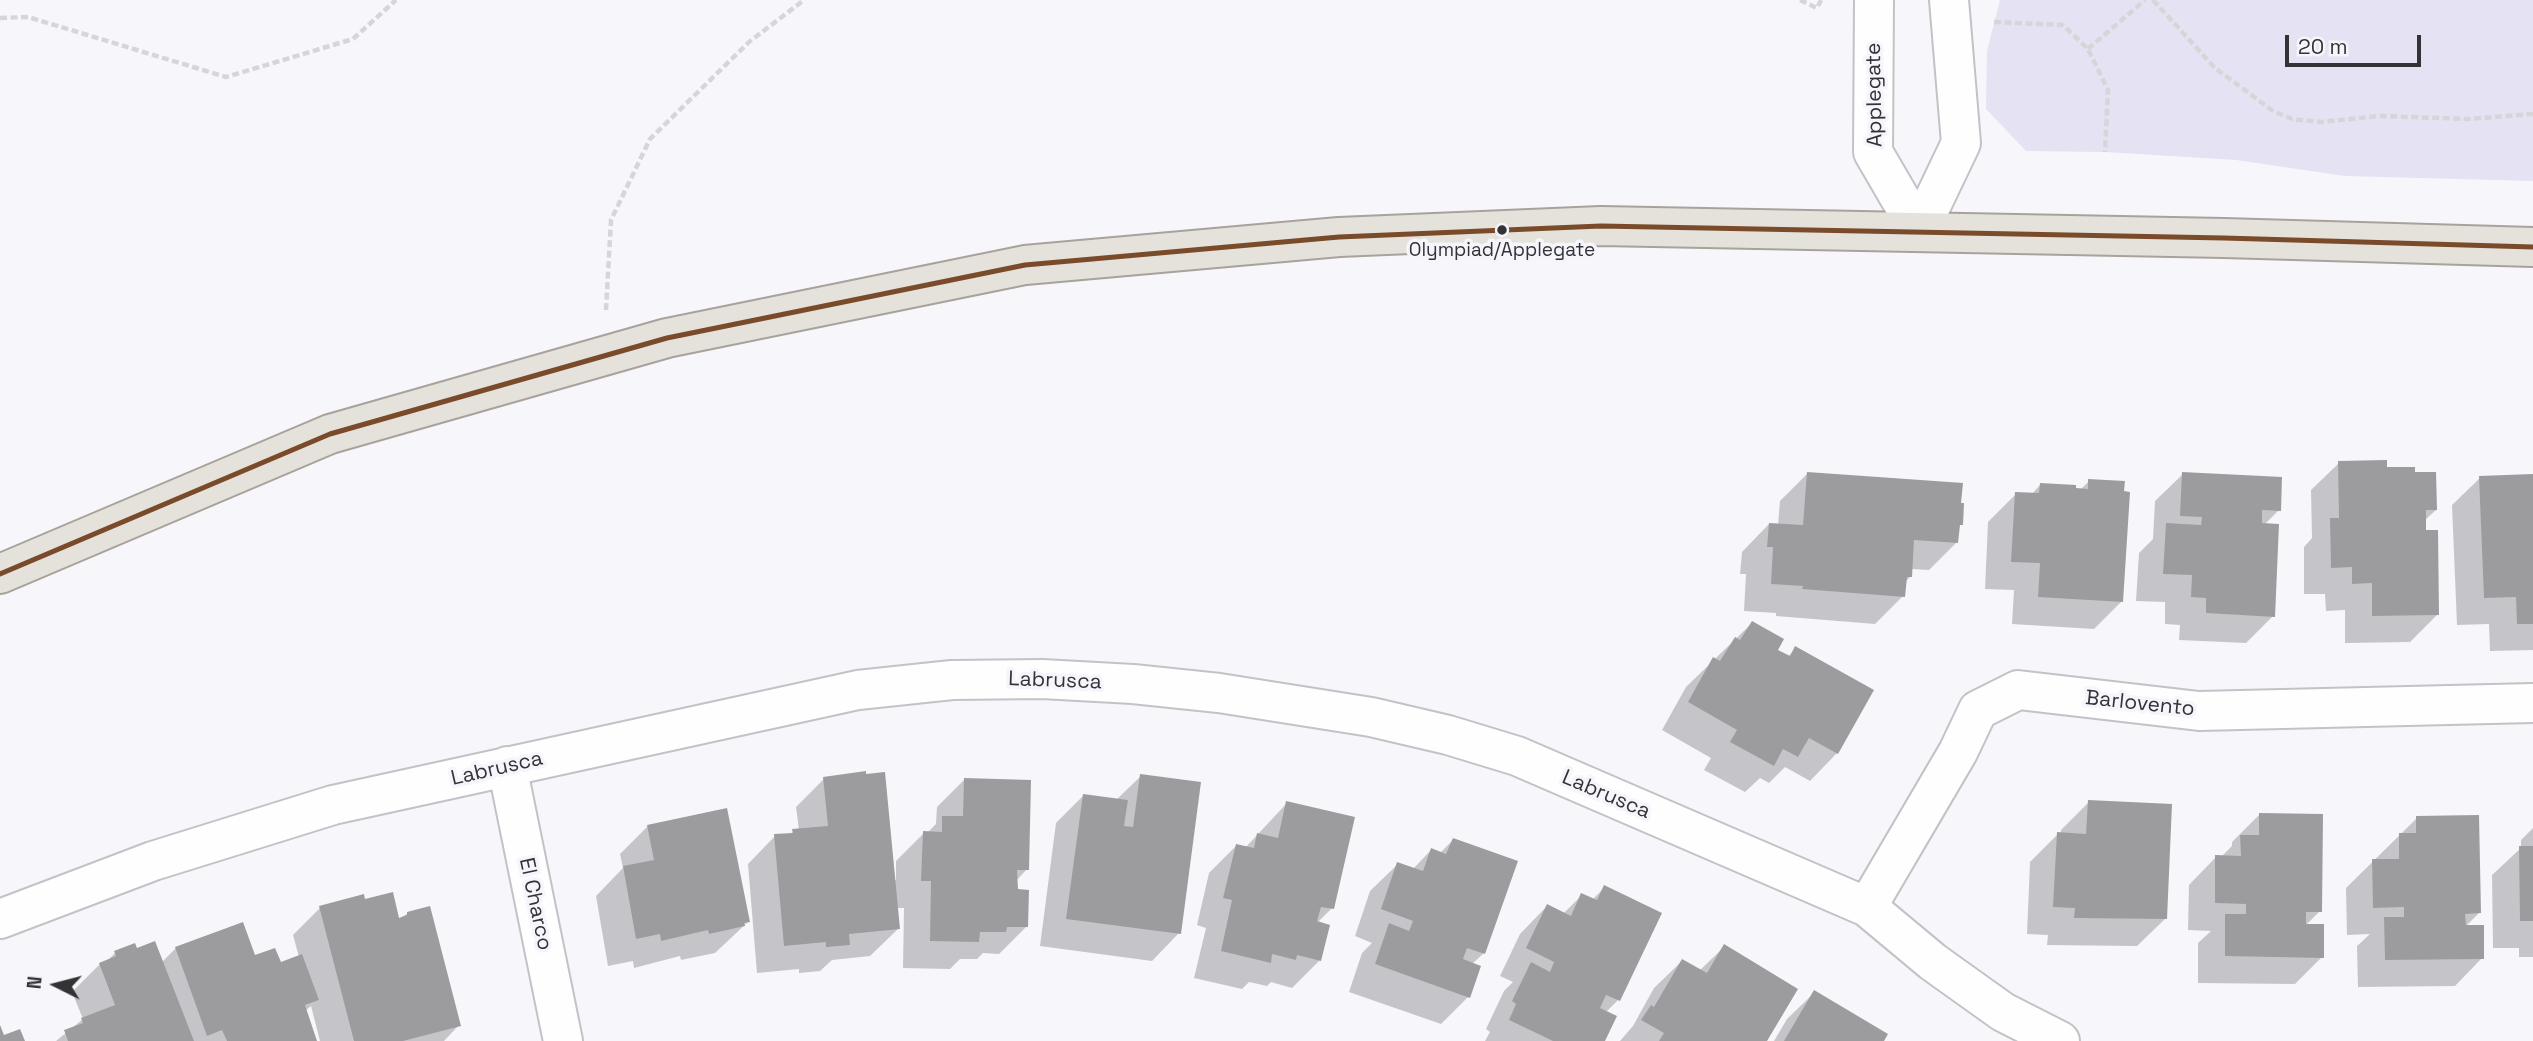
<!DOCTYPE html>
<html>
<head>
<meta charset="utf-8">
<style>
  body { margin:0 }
  #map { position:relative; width:2533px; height:1041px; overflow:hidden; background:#f7f6fb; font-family:"Space Grotesk",sans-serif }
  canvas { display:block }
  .north { position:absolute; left:21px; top:950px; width:70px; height:70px; -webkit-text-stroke:5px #f6f5fc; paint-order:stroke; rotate:276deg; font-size:19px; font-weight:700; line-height:28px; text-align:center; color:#333336 }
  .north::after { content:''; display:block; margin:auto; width:24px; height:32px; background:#333336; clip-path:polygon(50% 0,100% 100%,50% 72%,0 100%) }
  .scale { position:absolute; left:2285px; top:35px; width:136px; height:32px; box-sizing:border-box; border:4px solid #333336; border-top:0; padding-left:9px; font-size:21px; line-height:24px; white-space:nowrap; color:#333336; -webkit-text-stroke:5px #f6f5fc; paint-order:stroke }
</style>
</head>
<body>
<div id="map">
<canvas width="2533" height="1041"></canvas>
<div class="north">N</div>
<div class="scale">20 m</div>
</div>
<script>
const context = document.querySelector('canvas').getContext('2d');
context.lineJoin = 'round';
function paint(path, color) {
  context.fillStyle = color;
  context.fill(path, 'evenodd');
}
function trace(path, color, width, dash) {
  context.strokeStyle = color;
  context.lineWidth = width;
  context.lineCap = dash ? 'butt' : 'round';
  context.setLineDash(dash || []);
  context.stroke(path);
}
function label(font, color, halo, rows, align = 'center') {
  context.font = font + ' "Space Grotesk",sans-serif';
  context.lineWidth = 7;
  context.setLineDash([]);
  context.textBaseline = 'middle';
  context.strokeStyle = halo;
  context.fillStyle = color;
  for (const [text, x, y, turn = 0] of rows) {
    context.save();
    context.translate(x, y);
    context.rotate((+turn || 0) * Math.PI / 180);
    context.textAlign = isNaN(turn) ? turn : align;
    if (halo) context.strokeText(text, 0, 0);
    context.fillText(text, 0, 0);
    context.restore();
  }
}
paint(new Path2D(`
  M2000,0H2533V181L2345,176L2236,160L2105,152L2026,151L1986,109L1987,51Z`), '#e5e2f3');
paint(new Path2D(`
  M2339,463L2414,474L2436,510L2424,521L2438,614L2410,642L2345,643V610L2326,611L2325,594H2304V547L2312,538L2311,490Z
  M1808,473L1959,504L1961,524L1958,528L1957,542L1929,570L1911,569L1910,577L1904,583L1903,596L1875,624L1776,616V613L1744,611L1746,574H1740L1742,552L1769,524L1778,525L1780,501Z
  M2183,474L2279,510L2264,525L2273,616L2246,643L2179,640L2180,625L2165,624V602L2136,601L2139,553L2153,539L2155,501Z
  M2533,475V650L2490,651L2489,624L2457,625L2452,505L2480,478Z
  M2089,481L2122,601L2094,629L2012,624L2014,590L1985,589L1988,522L2016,494L2031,495L2040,485L2080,490Z
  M1752,623L1776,650L1788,657L1796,648L1837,753L1810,781L1785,767L1769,783L1760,778L1745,792L1704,770L1711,758L1662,730L1686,687Z
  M1141,776L1179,933L1152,961L1040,946L1056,823L1083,796L1116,800Z
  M824,779L893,880H896V861L924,833H927L936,824L937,807L964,780L1027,869L1016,881L1027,926L999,954L983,953L977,959H960L950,969L903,968L904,908H896L898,929L870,956L832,960L820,971L799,973V969L757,973L748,864L775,836L790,835L793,831L799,830L796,807Z
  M2089,802L2165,919L2137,946L2047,945L2048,935L2027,934L2030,862L2058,834H2061V830Z
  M1287,803L1332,908L1317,923L1320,960L1292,988L1271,982L1267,986L1249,982L1242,989L1194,978L1206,928L1197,925L1209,873L1236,846L1245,848Z
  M2260,814L2320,911L2305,926L2322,957L2295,984L2198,983V943L2211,931L2188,930L2189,885L2216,857H2221L2232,846V842Z
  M2417,818L2479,913L2465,927L2482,958L2455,986L2358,987L2357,946L2370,934L2347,935L2346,888Z
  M648,826L749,921L715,953L681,960L680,956L634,968L633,961L608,966L596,896L623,868L620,854Z
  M2533,828V957H2519V948H2493L2492,875L2521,848V840Z
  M1453,840L1515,862L1483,954L1472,964L1468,997L1441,1024L1349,992L1362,953L1372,943L1355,936L1370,891L1398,864L1413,869L1431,850L1440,853Z
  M1605,887L1618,1000L1606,1012L1603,1041H1485L1490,1032L1486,1029L1504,991L1513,982L1500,976L1520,934L1547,906L1563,914L1582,895L1592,900Z
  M364,901L398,920L408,913L459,1025L444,1041H320L311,1006L305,1011L316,1041H56L83,1019L72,992L100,964L106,962L115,953L136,950L161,963L176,948L254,957L280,964L299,957L293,935L320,908Z
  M1724,947L1765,1041H1620L1633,1026L1654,988L1682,961L1699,971Z
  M1815,992L1882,1041H1774L1787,1019Z`), '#0003');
paint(new Path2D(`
  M2387,460V467H2415V472H2436L2437,510H2426V530H2438L2439,615L2372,616V583L2352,584V567L2331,568L2330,518H2339L2338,461Z
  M1807,472L1963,483L1961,503H1964L1963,525H1960L1958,543L1914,540L1912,577H1907L1905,597L1802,589L1803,586L1771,584L1773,547H1767L1769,523L1803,525Z
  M2182,472L2282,477L2281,511L2262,510V523L2279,524L2275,617L2206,613V598L2191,597L2192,575L2163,574L2166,523L2201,525L2202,517L2180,516Z
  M2533,474V624H2517L2516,597L2484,598L2479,476Z
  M2088,479L2125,481L2124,491L2130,492L2123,602L2038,597L2040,563L2011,562L2015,492L2039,493L2040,483L2076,485V488L2088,489Z
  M1752,621L1784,639L1778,650L1790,656L1795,646L1874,690L1838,754L1809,738L1798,757L1783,749L1774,766L1730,742L1737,730L1688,702L1713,657L1720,661L1735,637L1740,640Z
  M866,771V774L885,772L900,929L849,934L850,945L826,947V942L784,946L774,834L793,833L792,829L828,826L823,777Z
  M1140,774L1201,782L1181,934L1066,919L1083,794L1128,800L1124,826L1133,827Z
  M964,778L1031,780L1029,870H1017L1018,889L1029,890L1028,927H1007L1006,932H980L979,942L930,941L931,881H921L923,831L942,832V816H963Z
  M2088,800L2172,804L2167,919L2074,918L2075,908L2053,907L2057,832L2086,834Z
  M1286,801L1355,817L1334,909L1321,907L1317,921L1330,925L1321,961L1297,955L1296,960L1272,954L1271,963L1221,951L1232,900L1223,898L1236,844L1254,848L1257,833L1278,838Z
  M727,808L750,922L744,923L745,926L709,934L708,930L661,941L660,934L636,939L623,866L654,860L647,825Z
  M2259,813L2323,814L2322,912H2306V924H2324V958L2225,956V914H2246V904L2215,903V855L2241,856L2240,835H2259Z
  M2479,815L2481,913L2465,914L2466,925H2484V959L2385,960L2384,917H2404V907L2373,908L2372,859H2399V833H2416V816Z
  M1453,838L1518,861L1485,954L1467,948L1463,959L1481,966L1470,998L1375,964L1389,923L1409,931L1413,921L1381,909L1397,862L1423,871L1431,848L1446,854Z
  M2519,846H2533V921H2520Z
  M1604,885L1662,913L1620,1001L1606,995L1600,1008L1617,1016L1605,1041H1553L1509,1020L1516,1004L1512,1001L1531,962L1550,972L1554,962L1526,948L1547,904L1571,916L1581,893L1597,900Z
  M393,892L399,918L407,915V912L430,906L461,1026L403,1041H354L319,906L364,894L365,899Z
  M243,922L255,955L275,948L281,962L302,954L319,1000L305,1005L317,1041H227L222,1030L207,1036L175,947Z
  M155,941L194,1041H68L64,1030L83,1023L81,1018L115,1005L99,963L116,956L114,951L135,943L137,948Z
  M1724,944L1798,989L1767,1041H1659L1664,1033L1641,1020L1651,1005L1654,1007L1682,959L1707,973Z
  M1814,990L1888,1034L1884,1041H1784Z
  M0,1025L4,1035L20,1029L25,1041H0Z`), '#9c9c9f');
const minor = new Path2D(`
  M1874,0L1873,152L1919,231
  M1919,231L1961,143L1949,0
  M507,766L563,1041
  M1867,907L1958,752L1978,710L2018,690L2199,711L2533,703
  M0,919L153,861L333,805L858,690L952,680L1042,679L1133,684L1219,693L1371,717L1448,735L1517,756L1867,907L1933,962L2003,1012L2060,1041`);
const major = new Path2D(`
  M0,574L330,434L667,338L1025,265L1339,237L1601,226L2224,238L2533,247`);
trace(minor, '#c3c2c6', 42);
trace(major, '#a8a29b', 42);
trace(new Path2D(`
  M1800,0L1817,8L1821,0
  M2153,0L2215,68L2273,111L2292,119L2321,122L2379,116L2469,119L2533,114
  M0,18L28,17L226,77L353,39L396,0
  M1994,22L2063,25L2088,49L2108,90L2105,152
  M2088,49L2145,0
  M606,310L611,220L650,139L749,42L804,0`), '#d6d6d8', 4.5, [7, 3.5]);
trace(minor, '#fefefe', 38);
trace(major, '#e5e2dc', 38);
trace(new Path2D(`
  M0,574L330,434L667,338L1025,265L1339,237L1601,226L2224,238L2533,247`), '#7a4b2a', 5);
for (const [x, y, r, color] of [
  [1502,230,6,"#333336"]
]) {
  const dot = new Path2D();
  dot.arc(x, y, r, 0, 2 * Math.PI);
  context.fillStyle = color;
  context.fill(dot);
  trace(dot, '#f6f5fc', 2.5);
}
label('19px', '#333336', '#f6f5fc', [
  ["Olympiad/Applegate",1502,251]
]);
label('21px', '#333336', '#f6f5fc', [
  ["Applegate",1875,95,-91],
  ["Labrusca",1055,681,2],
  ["Barlovento",2140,704,6],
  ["Labrusca",497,769,-13],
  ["Labrusca",1606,795,23],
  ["El Charco",535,904,78]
]);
</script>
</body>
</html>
